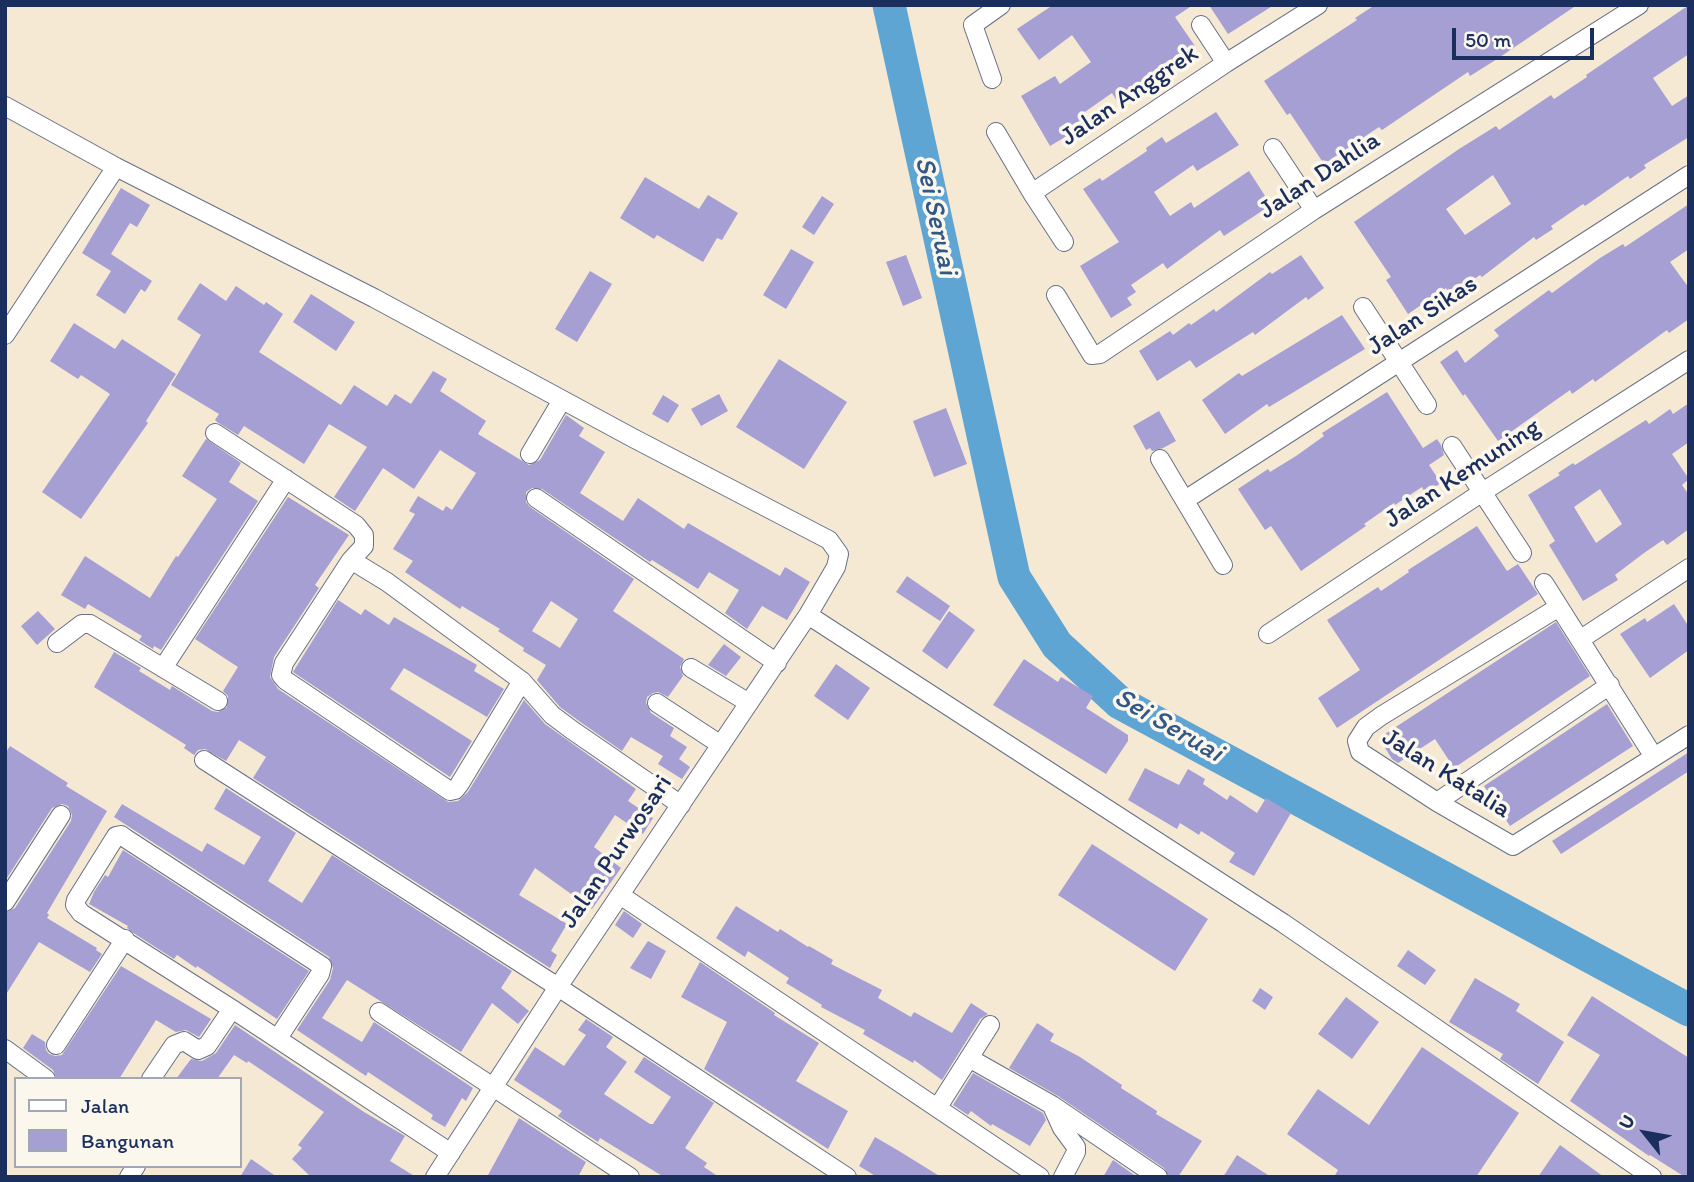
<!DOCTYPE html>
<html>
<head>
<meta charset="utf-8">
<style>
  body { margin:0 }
  #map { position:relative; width:1694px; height:1182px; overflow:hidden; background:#f5e9d3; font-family:Itim,sans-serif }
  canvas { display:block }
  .frame { position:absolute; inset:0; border:7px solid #1b2f5e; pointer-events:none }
  .legend { position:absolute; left:14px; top:1077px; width:228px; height:91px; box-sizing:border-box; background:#fbf7ec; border:2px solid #a1a7b3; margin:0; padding:9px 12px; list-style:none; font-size:21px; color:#1b2f5e }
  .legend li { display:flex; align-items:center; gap:14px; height:35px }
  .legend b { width:35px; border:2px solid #a1a7b3 }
  .north { position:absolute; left:1610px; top:1098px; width:70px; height:70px; -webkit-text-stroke:5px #fbf7ec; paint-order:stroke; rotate:301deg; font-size:19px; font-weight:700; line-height:28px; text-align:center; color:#1b2f5e }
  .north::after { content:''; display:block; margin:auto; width:24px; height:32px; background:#1b2f5e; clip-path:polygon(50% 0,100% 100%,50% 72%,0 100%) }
  .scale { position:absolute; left:1452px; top:28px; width:142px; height:32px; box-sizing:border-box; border:4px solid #1b2f5e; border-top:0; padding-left:9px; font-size:21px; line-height:24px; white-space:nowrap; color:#1b2f5e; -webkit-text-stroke:5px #fbf7ec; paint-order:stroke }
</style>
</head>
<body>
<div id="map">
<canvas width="1694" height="1182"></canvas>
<div class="frame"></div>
<ul class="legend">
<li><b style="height:9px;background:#fff"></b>Jalan</li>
<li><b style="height:19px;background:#a59fd4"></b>Bangunan</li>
</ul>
<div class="north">U</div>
<div class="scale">50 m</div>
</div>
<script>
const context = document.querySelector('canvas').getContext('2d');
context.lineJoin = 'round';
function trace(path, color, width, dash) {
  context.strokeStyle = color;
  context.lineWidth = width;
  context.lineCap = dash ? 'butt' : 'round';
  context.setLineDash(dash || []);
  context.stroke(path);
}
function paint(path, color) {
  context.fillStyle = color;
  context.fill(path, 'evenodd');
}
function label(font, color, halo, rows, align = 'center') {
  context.font = font + ' Itim,sans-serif';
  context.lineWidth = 7;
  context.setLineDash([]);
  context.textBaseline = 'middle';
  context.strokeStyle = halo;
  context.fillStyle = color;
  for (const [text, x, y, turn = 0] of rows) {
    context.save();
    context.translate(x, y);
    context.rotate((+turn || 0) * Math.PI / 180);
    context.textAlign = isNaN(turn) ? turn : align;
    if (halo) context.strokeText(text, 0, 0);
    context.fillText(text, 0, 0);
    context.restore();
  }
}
trace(new Path2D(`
  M889,5L1014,577L1057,645L1120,703L1689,1010`), '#5ea5d4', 33);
paint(new Path2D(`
  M1053,5H1193L1175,17L1195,46L1117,101L1112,93L1079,116L1081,120L1068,127L1072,133L1050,146L1021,96L1055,76L1060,84L1091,62L1072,35L1039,60L1017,29Z
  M1209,5H1274L1228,34Z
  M1375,5H1577L1494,61L1470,76L1468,72L1382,130L1379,127L1324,164L1290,113L1287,115L1264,81L1357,20L1355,18Z
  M1689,5V54L1653,78L1672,106L1689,95V137L1644,165L1646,168L1630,179L1628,176L1585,206L1583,204L1551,226L1553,229L1536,240L1534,237L1482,277L1480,275L1451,295L1446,288L1408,314L1386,280L1391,277L1354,222L1459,149L1496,126L1499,130L1551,95L1554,99L1587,77L1586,75ZM1493,175L1511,204L1465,235L1446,209Z
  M1216,112L1239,145L1197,171L1193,165L1154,192L1170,216L1191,202L1194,208L1249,171L1271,205L1224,236L1220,230L1167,269L1163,263L1131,285L1136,292L1127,298L1132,305L1111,318L1080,266L1119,242L1083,189L1100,178L1102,181L1147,151L1146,148L1162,137L1166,143Z
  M645,177L699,209L708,195L738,213L722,240L717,238L703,262L657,235L654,239L620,218Z
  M121,188L150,205L137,227L130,223L111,254L152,281L145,292L141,289L125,314L96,295L111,271L82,253Z
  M822,196L834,204L814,235L802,227Z
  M1689,204V249L1670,262L1689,288V319L1669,333L1667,330L1595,382L1593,379L1572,394L1570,390L1498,441L1465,394L1463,396L1440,362L1457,350L1465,363L1499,336L1494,330L1549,290L1552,293L1600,258L1623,244L1625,247Z
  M791,249L814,262L786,309L763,295Z
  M906,255L922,298L903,306L886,262Z
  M1301,255L1324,288L1308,300L1306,297L1255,335L1253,332L1196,368L1190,360L1157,381L1139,351L1170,331L1173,335L1189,323L1191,325L1214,309L1216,312L1270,272L1272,274Z
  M590,271L612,284L577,342L555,329Z
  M200,283L226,301L236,286L264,305L266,302L283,314L259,352L341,405L354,385L387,406L395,394L411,404L433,371L447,379L440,391L486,421L478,434L529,465L540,460L566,415L584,428L579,436L605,452L580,493L623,521L638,498L684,529L688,523L780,576L785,567L810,582L787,620L762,606L747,629L725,613L739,590L709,572L698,589L652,560L650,562L542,489L532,488L526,492V502L530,507L634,579L613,611L684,659L680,667L683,676L668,697L658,692L653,693L647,697L646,703L651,713L674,728L670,736L687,747L679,759L690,767L682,779L658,764L663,756L631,737L622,751L579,721L560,707L537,680L546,665L523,651L524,648L498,631L500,629L462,606L460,609L405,572L413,561L393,549L415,514L409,511L418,496L443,511L446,506L452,510L476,473L440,450L414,489L383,468L355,511L334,497L367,447L329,424L304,464L244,426L238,435L217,422L215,420L219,414L171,385L201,335L177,319ZM551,601L578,619L560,648L532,631Z
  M311,294L355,322L336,351L293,322Z
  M1342,315L1365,349L1269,407L1267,404L1225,434L1202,400L1239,373L1242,376Z
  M74,323L115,349L122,339L176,374L146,421L148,423L81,519L42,492L110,394L81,375L78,379L50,361Z
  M779,359L847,402L804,469L736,427Z
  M1387,392L1423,448L1437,439L1441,445L1444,455L1429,465L1441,483L1425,493L1422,487L1395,505L1394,503L1364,524L1366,526L1301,571L1271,526L1265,530L1238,489L1268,469L1270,472L1296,456L1324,436L1322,433Z
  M719,394L728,411L701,426L691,409Z
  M663,395L679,405L668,423L652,414Z
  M1689,403V442L1672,454L1689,479L1682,485L1689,495V529L1667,545L1663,540L1644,553L1615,575L1618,580L1583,601L1549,545L1555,541L1528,495L1560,475L1558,473L1573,463L1575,465L1646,420L1649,424L1670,409L1673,414ZM1600,489L1622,524L1596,543L1574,507Z
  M946,408L967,464L934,477L913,421Z
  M1159,411L1176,441L1163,448L1152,451L1150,448L1146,450L1133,426Z
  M206,439L241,463L229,482L258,501L161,650L154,646L153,649L139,640L142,636L88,604L85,609L61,595L85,556L150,598L176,556L178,557L217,499L182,476Z
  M288,497L349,535L315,585L319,588L274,657L270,677L278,689L448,802L458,801L468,792L524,700L545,724L636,789L628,801L653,818L643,834L615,815L594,847L621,868L592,909L535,868L519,895L567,924L551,951L557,955L550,968L253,778L266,757L239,740L226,761L205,749L198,750L194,755L184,748L186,745L94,687L114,652L141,668L139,671L170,690L172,686L212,711L218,712L227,707L228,696L223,691L238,667L195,639Z
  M1477,526L1507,571L1518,564L1538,594L1337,728L1318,698L1360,670L1327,620L1378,587L1381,591L1409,572L1408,570Z
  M907,576L950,606L940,621L896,592Z
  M338,600L361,615L365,609L389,625L394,617L477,665L474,671L504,689L487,717L404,668L390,689L472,741L450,777L293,672Z
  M1674,604L1689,627V650L1650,678L1620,634L1645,618L1647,622Z
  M38,611L55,629L37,645L21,626Z
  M949,611L975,630L947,669L922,651Z
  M1556,622L1590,676L1454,768L1435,739L1398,763L1392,759L1379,738Z
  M724,644L741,657L726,676L708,665Z
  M1024,659L1058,682L1061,677L1093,696L1086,708L1128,735V741L1106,774L993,705Z
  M836,664L870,688L848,720L814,696Z
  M1607,704L1633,746L1510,826L1484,786Z
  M10,746L68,783L66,786L107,811L47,913L49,915L47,918L97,948L96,950L102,954L90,972L39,942L5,996V913L15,908L71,821L72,815L68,806L62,804L52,808L5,881V754Z
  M1689,752V771L1561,854L1552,841Z
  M1145,768L1179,785L1188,769L1205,779L1203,784L1227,800L1230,795L1257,813L1266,798L1291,813L1254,876L1229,862L1235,853L1201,831L1199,835L1180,823L1177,829L1128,800Z
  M226,788L296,833L268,881L302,903L332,855L512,971L501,988L529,1011L518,1024L492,1003L461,1052L347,980L322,1018L362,1042L374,1022L473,1088L466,1101L462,1098L445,1127L431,1119L433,1115L368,1072L366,1076L297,1030L330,980L333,968L329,957L114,817L122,804L202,852L207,843L244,865L261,837L214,809Z
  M1092,844L1208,919L1175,971L1058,895Z
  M123,850L309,971L277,1019L197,966L196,968L177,955L174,959L135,934L127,928L128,926L89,904L94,892L105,875L108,877Z
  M736,906L778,932L780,929L808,947L809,946L833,960L831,964L882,990L878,998L911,1017L914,1012L952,1033L971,1003L988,1014L980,1019L942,1080L914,1060L913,1063L863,1034L865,1030L821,1007L822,1005L786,983L789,978L748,951L745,957L716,938Z
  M624,911L642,924L633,938L615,925Z
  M648,941L666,951L651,979L630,968Z
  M1408,950L1436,970L1425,985L1397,966Z
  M700,962L775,1013L774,1015L819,1043L796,1081L848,1111L828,1149L704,1069L727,1022L681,997Z
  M121,966L211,1019L199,1037L186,1030L176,1032L156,1020L119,1079H57L53,1070L23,1048L32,1034L45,1042L46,1050L49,1054L55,1056L62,1055Z
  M1475,978L1520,1004L1516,1011L1564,1042L1538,1084L1500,1059L1503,1054L1449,1022Z
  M1260,988L1273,997L1265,1010L1252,1001Z
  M1592,996L1689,1058V1177H1685L1650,1155L1649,1156L1570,1101L1600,1055L1567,1035Z
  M1346,997L1379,1022L1352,1059L1318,1034Z
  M586,1019L613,1037L606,1047L627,1062L604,1094L650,1124H653L671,1097L634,1072L644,1057L714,1103L685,1148L707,1163L704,1167L719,1177H664L600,1138L598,1142L558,1116L562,1111L514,1080L535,1047L564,1066L586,1035L578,1030Z
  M1037,1023L1054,1034L1050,1041L1080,1057L1122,1085L1121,1088L1157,1111L1156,1114L1202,1141L1178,1177H1169L1164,1168L1058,1096L1009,1068Z
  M235,1025L364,1112L405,1136L390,1161L416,1177H311L292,1159L302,1148L298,1145L324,1112L248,1061L247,1063L234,1055L217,1079H176L191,1059L202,1061L216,1053Z
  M1422,1047L1519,1113L1476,1177H1334L1338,1170L1287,1134L1318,1089L1369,1125Z
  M973,1073L1043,1113L1046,1120L1030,1146L992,1124L991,1126L971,1111L968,1115L953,1105Z
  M519,1118L586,1162L578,1177H487Z
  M875,1137L899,1151L941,1177H877L859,1166Z
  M1560,1145L1604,1177H1538Z
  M1237,1155L1271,1177H1223Z
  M251,1159L277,1177H240Z
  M1113,1160L1137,1177H1103Z`), '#a59fd4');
const minor = new Path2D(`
  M1201,25L1226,63
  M992,79L973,25L1001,5
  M5,106L116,167L374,298L633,438L829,540L839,554L836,567L808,615L558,987L435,1177
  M996,132L1032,193L1226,63L1318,5
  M1273,148L1314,210
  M1032,193L1064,242
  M1056,295L1092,355L1100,354L1314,210L1639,5
  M1363,307L1427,405
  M5,335L116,167
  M215,433L356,525L364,535V546L351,560L387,582L522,681L552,715L572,730L681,805
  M1452,446L1522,553
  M530,454L562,400
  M1160,459L1223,565
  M536,498L777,663
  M1185,500L1689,175
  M351,560L284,663L281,675L285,680L450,791L455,790L459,785L522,681
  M1544,583L1654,757
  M1559,607L1381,716L1366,727L1357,741L1360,752L1437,802L1513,846L1689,735
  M808,615L1283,923L1652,1177
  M1268,634L1481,493L1689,360
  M1581,639L1689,568
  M57,643L82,624H90L218,701
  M163,668L286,479
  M691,668L749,703
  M657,703L721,745
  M204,760L558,987L847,1177
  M1437,802L1610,685
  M620,895L1040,1177
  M5,902L61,815
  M379,1012L630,1177
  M278,1038L320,974L322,966L125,838L121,835L116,836L76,900L75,905L81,913L232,1009L451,1153
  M56,1045L125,939
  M5,1049L46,1079
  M969,1058L1052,1105L1158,1177
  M151,1079L174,1045L184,1041L198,1050L207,1046L232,1009
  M1052,1106L1062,1128L1076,1147V1152L1063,1177
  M938,1107L990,1025
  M129,1177L136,1166`);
trace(minor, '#677087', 20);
trace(minor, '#fff', 18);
label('26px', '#1b2f5e', '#fbf7ec', [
  ["Jalan Anggrek",1130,96,-34],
  ["Jalan Dahlia",1320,176,-33],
  ["Jalan Sikas",1423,316,-33],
  ["Jalan Kemuning",1463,474,-33],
  ["Jalan Katalia",1446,774,32],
  ["Jalan Purwosari",617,852,-56]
]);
label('italic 28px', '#325887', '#fbf7ec', [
  ["Sei Seruai",935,216,78],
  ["Sei Seruai",1168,726,30]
]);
</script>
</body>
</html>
